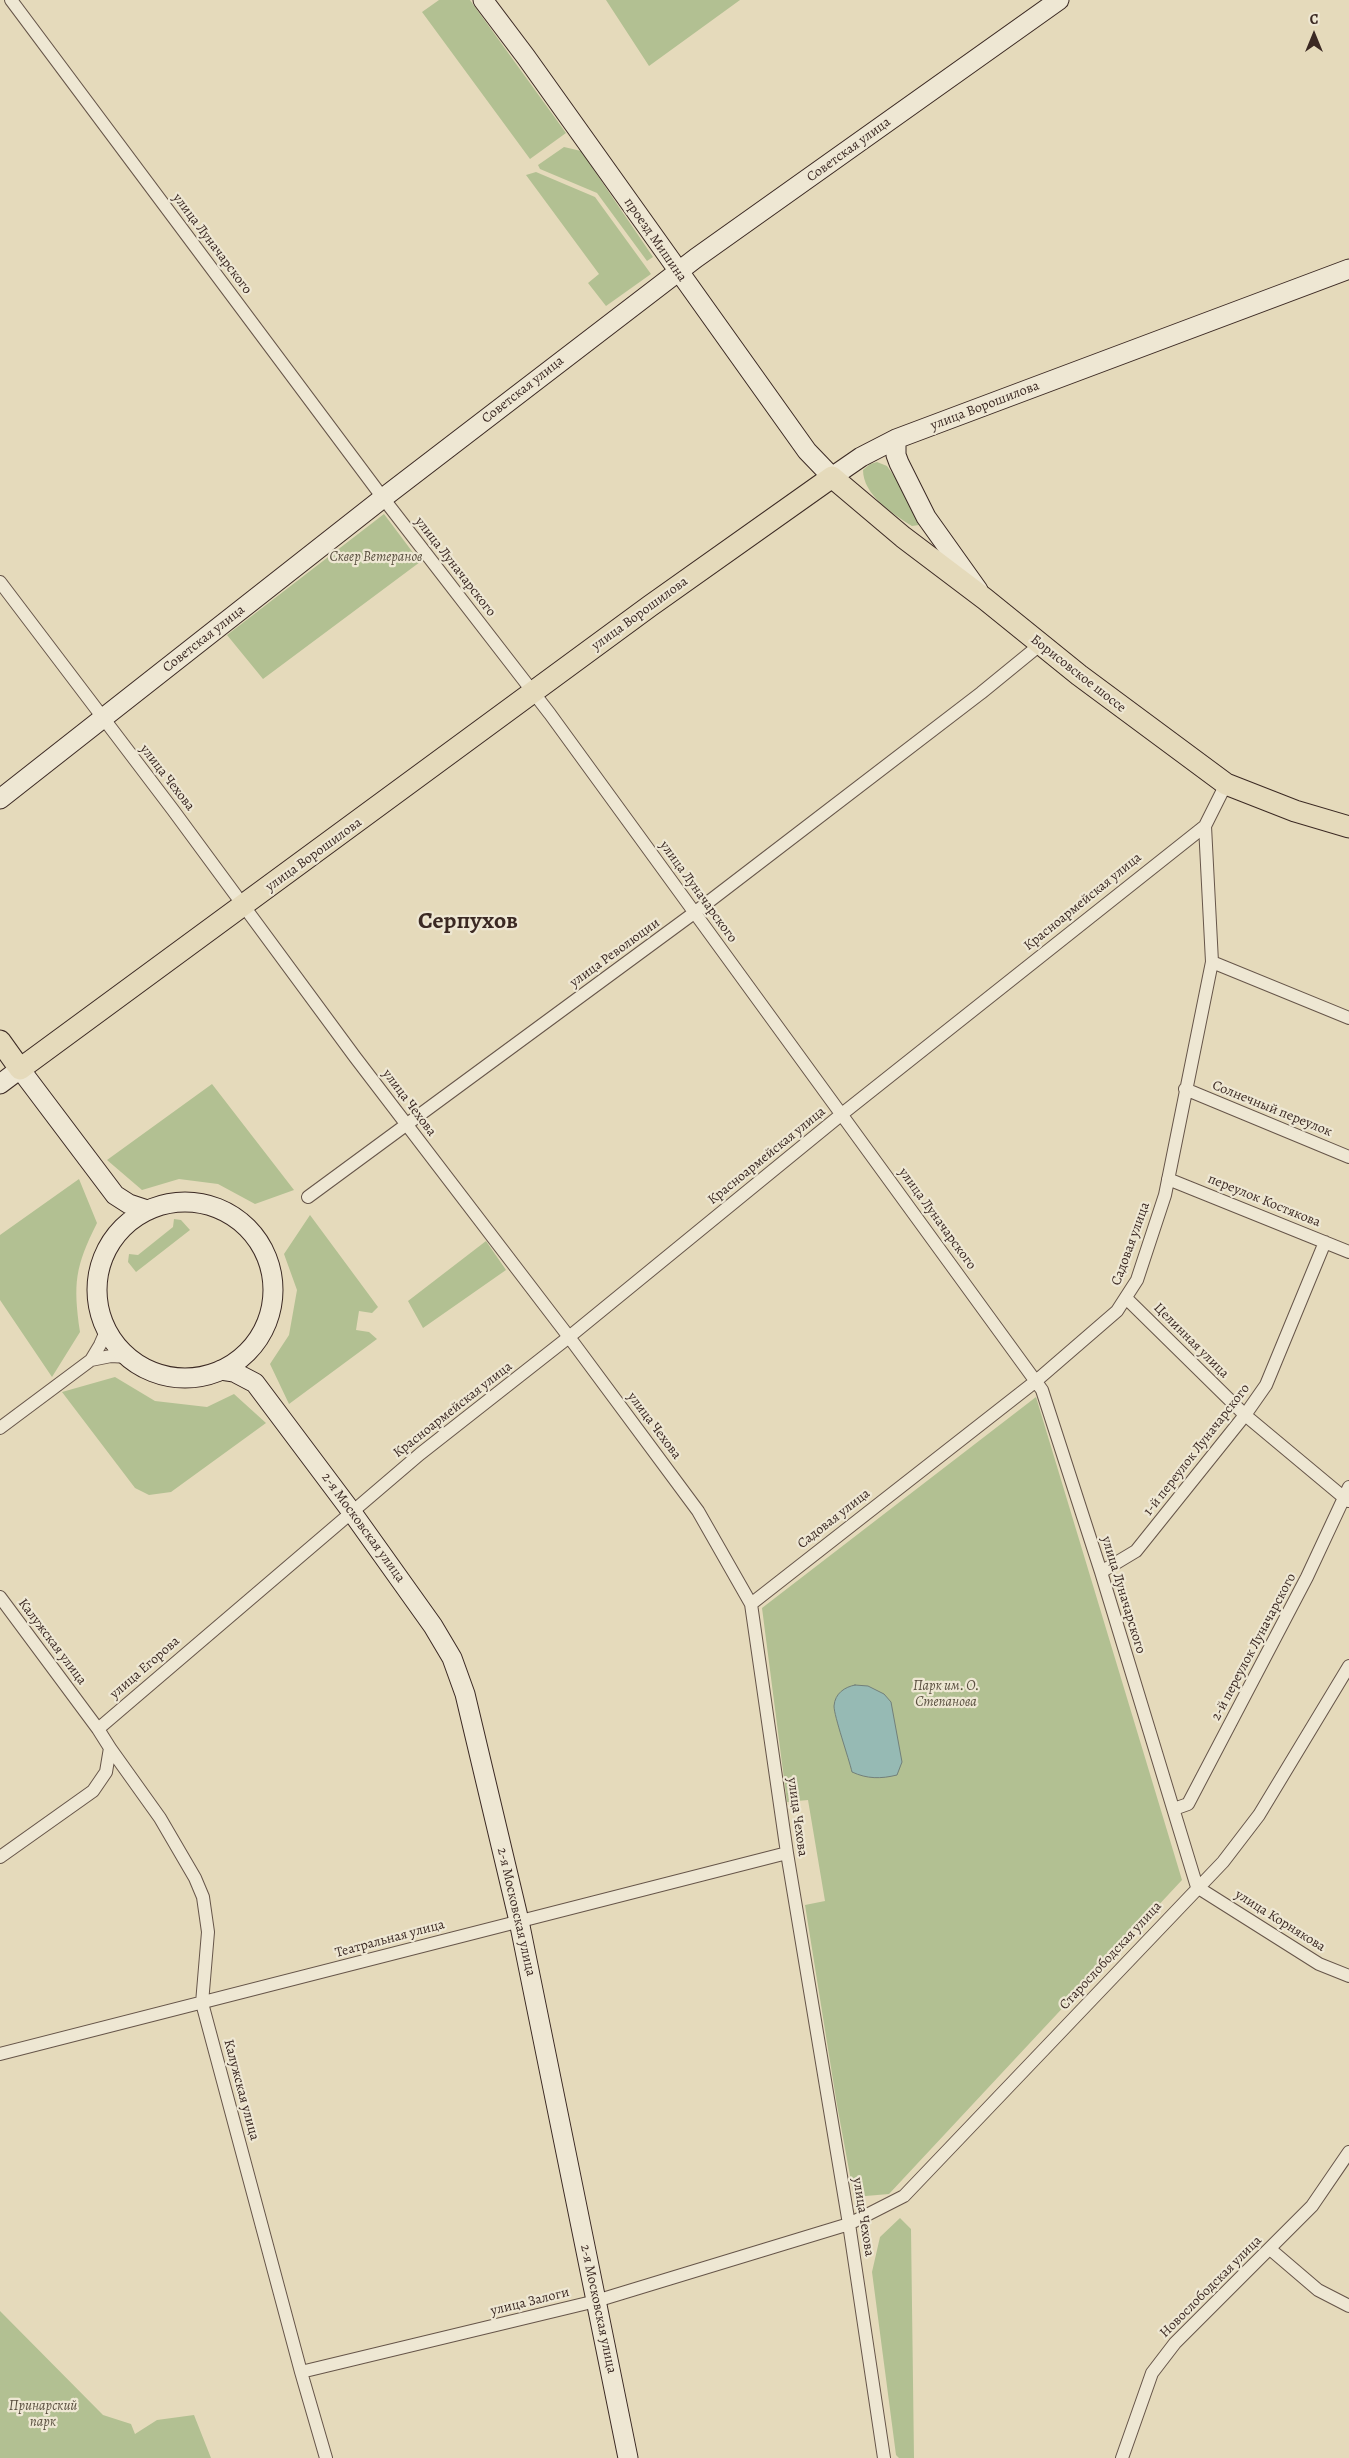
<!DOCTYPE html>
<html>
<head>
<meta charset="utf-8">
<style>
  body { margin:0 }
  #map { position:relative; width:1349px; height:2458px; overflow:hidden; background:#e5dabb; font-family:Alegreya,serif }
  canvas { display:block }
  .north { position:absolute; left:1289px; top:10px; width:50px; height:50px; -webkit-text-stroke:4px #eee7d3; paint-order:stroke; rotate:0deg; font-size:14px; font-weight:700; line-height:20px; text-align:center; color:#3b2923 }
  .north::after { content:''; display:block; margin:auto; width:18px; height:22px; background:#3b2923; clip-path:polygon(50% 0,100% 100%,50% 72%,0 100%) }
</style>
</head>
<body>
<div id="map">
<canvas width="1349" height="2458"></canvas>
<div class="north">С</div>
</div>
<script>
const context = document.querySelector('canvas').getContext('2d');
context.lineJoin = 'round';
function paint(path, color) {
  context.fillStyle = color;
  context.fill(path, 'evenodd');
}
function trace(path, color, width, dash) {
  context.strokeStyle = color;
  context.lineWidth = width;
  context.lineCap = dash ? 'butt' : 'round';
  context.setLineDash(dash || []);
  context.stroke(path);
}
function label(font, color, halo, rows, align = 'center') {
  context.font = font + ' Alegreya,serif';
  context.lineWidth = 4.5;
  context.setLineDash([]);
  context.textBaseline = 'middle';
  context.strokeStyle = halo;
  context.fillStyle = color;
  for (const [text, x, y, turn = 0] of rows) {
    context.save();
    context.translate(x, y);
    context.rotate((+turn || 0) * Math.PI / 180);
    context.textAlign = isNaN(turn) ? turn : align;
    if (halo) context.strokeText(text, 0, 0);
    context.fillText(text, 0, 0);
    context.restore();
  }
}
paint(new Path2D(`
  M439,0H470L566,133L530,159L422,12Z
  M606,0H740L649,66Z
  M564,147L581,151L653,257L647,261L597,193L540,169L538,165Z
  M536,172L595,197L651,274L606,306L588,283L599,274L526,175Z
  M877,462L887,466L920,513L922,520L919,525L912,526C893,514 863,495 863,470L870,464Z
  M384,514L420,562L263,679L227,635Z
  M212,1084L294,1190L255,1204L218,1184L179,1179L142,1190L107,1160Z
  M79,1179L97,1223C75,1267 73,1283 80,1332L52,1377L0,1300V1235Z
  M310,1215L378,1307L372,1313L359,1311L356,1330L369,1332L377,1339L289,1404L270,1364L289,1335L297,1290L284,1254Z
  M174,1219L181,1220L190,1230L136,1272L128,1262L129,1254L138,1255L173,1227Z
  M486,1241L506,1270L423,1328L408,1301Z
  M115,1377L155,1401L207,1407L234,1394L266,1423L171,1492L149,1495L135,1488L62,1392Z
  M1036,1397L1182,1880L889,2194L854,2197L837,2105L805,1905L825,1901L808,1800L787,1802L762,1608Z
  M900,2218L911,2229L914,2458H899L896,2455L872,2272L880,2237Z
  M0,2311L103,2415L131,2424L135,2434L157,2420L194,2415L211,2458H0Z`), '#b2c092');
const water = new Path2D(`
  M855,1685L868,1686L884,1694L891,1702L902,1762L897,1775C881,1779 867,1779 852,1772C849,1759 834,1716 834,1706C835,1693 845,1687 855,1685Z`);
paint(water, '#96bab4');
trace(water, '#72807a', 1);
const street = new Path2D(`
  M11,0L383,498L550,714L1042,1390L1101,1572L1197,1887L1319,1964L1349,1976
  M0,582L173,810L355,1057L569,1337L698,1511L751,1604L787,1853L849,2224L884,2458
  M1212,962L1349,1018
  M1185,1089L1349,1157
  M1168,1179L1349,1252
  M308,1197L694,913L981,693L1041,644
  M1127,1299L1245,1415L1348,1501
  M91,1360L111,1356L128,1357
  M0,1428L91,1360L100,1345L107,1329
  M1101,1572L1136,1551L1245,1415L1266,1385L1325,1242
  M0,1597L98,1729L110,1748L106,1772L93,1791L0,1857
  M751,1604L1036,1381L1117,1311L1137,1280L1165,1195L1212,962L1205,826L1226,784
  M98,1729L420,1454L569,1337L842,1114L1205,826
  M110,1748L160,1818L195,1878L203,1897L208,1932L202,2003L301,2372L326,2458
  M1174,1809L1188,1804L1307,1577L1349,1487
  M0,2054L787,1853
  M1270,2249L1318,2290L1349,2306
  M301,2372L596,2301L849,2224L904,2196L1223,1862L1259,1815L1349,1666
  M1122,2458L1152,2373L1175,2343L1312,2206L1349,2152`);
const secondary = new Path2D(`
  M483,0L526,57L807,451L832,477L861,457L896,439L1349,269
  M896,439V455L899,463L926,517L978,590
  M0,799L383,498L696,258L1059,0
  M0,1084L20,1069L115,1195L129,1204L147,1210
  M97 1290a88 88 0 1 1 176 0a88 88 0 1 1-176 0Z
  M221,1370L234,1372L255,1383L351,1511L433,1626L452,1658L465,1694L519,1921L628,2458`);
const primary = new Path2D(`
  M0,1041L20,1069L650,606L832,477L903,537L985,599L1079,675L1226,784L1295,811L1349,827`);
trace(street, '#665549', 14);
trace(secondary, '#3b2923', 21);
trace(primary, '#3b2923', 23);
trace(street, '#eee7d3', 12);
trace(secondary, '#eee7d3', 19);
trace(primary, '#e5dabb', 21);
label('14px', '#3b2923', '#eee7d3', [
  ["Советская улица",849,150,-36],
  ["проезд Мишина",655,240,55],
  ["улица Луначарского",212,244,53],
  ["Советская улица",523,390,-38],
  ["улица Ворошилова",985,406,-21],
  ["улица Луначарского",455,567,52],
  ["улица Ворошилова",640,614,-36],
  ["Советская улица",204,639,-38],
  ["Борисовское шоссе",1078,674,38],
  ["улица Чехова",167,778,52],
  ["улица Ворошилова",314,855,-36],
  ["улица Луначарского",698,892,54],
  ["Красноармейская улица",1083,902,-39],
  ["улица Революции",615,953,-36],
  ["улица Чехова",409,1103,53],
  ["Солнечный переулок",1272,1109,22],
  ["Красноармейская улица",767,1156,-39],
  ["переулок Костякова",1264,1201,22],
  ["улица Луначарского",937,1219,54],
  ["Садовая улица",1131,1244,-70],
  ["Целинная улица",1191,1341,45],
  ["Красноармейская улица",453,1410,-38],
  ["улица Чехова",654,1426,53],
  ["1-й переулок Луначарского",1197,1450,-52],
  ["Садовая улица",834,1519,-38],
  ["2-я Московская улица",363,1528,54],
  ["улица Луначарского",1123,1595,73],
  ["Калужская улица",52,1642,53],
  ["2-й переулок Луначарского",1254,1647,-62],
  ["улица Егорова",145,1668,-41],
  ["улица Чехова",797,1817,82],
  ["2-я Московская улица",516,1912,77],
  ["улица Корнякова",1280,1921,32],
  ["Театральная улица",390,1939,-15],
  ["Старослободская улица",1111,1956,-47],
  ["Калужская улица",241,2090,75],
  ["улица Чехова",863,2217,81],
  ["Новослободская улица",1211,2287,-45],
  ["улица Залоги",530,2302,-14],
  ["2-я Московская улица",598,2309,78]
]);
label('italic 14px', '#594f3f', '#eee7d3', [
  ["Сквер Ветеранов",376,558],
  ["Парк им. О.",946,1687],
  ["Степанова",946,1703],
  ["Принарский",43,2407],
  ["парк",43,2423]
]);
label('bold 24px', '#3b2923', '#eee7d3', [
  ["Серпухов",468,922]
]);
</script>
</body>
</html>
